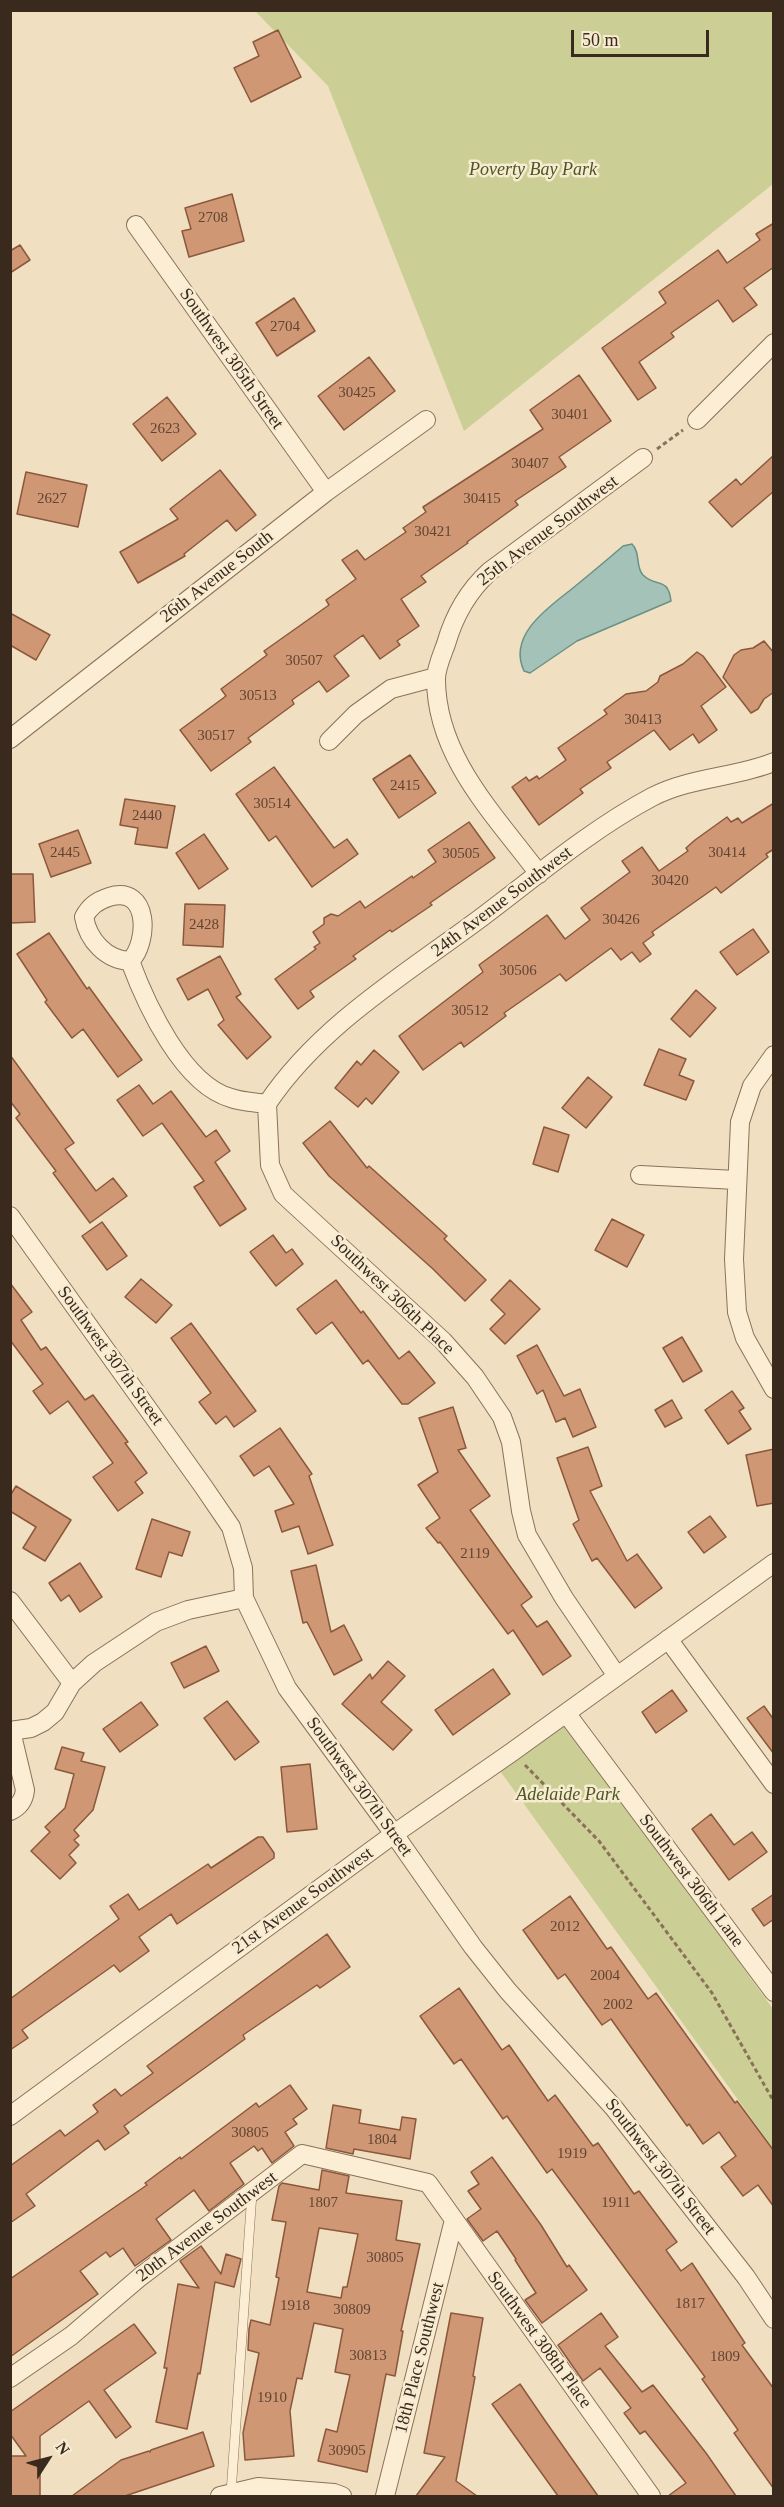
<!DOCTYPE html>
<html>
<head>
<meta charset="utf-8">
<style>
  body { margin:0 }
  #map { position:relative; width:784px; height:2507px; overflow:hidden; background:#f0e0c1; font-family:"Times New Roman",serif }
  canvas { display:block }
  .frame { position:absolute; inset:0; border:12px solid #3a2a1d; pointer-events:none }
  .north { position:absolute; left:18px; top:2429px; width:60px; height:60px; -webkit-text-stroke:4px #f7ebd1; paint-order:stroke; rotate:54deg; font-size:16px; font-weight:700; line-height:24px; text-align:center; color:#3a2a1d }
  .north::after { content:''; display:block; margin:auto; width:21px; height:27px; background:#3a2a1d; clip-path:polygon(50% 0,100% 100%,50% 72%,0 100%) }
  .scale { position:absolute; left:571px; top:30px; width:138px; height:27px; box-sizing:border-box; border:3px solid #3a2a1d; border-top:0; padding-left:8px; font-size:18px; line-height:21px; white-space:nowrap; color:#3a2a1d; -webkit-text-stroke:4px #f7ebd1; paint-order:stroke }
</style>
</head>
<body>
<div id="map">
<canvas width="784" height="2507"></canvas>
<div class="frame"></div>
<div class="north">N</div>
<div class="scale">50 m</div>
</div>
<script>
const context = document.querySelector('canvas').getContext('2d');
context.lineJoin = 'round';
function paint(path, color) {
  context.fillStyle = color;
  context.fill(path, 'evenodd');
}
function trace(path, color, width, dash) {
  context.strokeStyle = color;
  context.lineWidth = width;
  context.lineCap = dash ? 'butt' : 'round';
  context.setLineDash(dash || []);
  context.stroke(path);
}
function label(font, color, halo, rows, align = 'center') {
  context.font = font + ' "Times New Roman",serif';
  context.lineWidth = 5;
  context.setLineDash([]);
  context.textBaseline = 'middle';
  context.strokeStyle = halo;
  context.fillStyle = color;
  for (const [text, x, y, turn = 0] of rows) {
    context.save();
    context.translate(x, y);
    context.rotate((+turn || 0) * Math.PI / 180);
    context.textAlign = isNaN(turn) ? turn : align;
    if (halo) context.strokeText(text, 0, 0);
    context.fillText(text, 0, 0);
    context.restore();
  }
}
paint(new Path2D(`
  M255,11H773V184L464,431L328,86Z
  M562,1716L773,2009V2148L495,1764Z`), '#cbcf95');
const water = new Path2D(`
  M632,544C641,553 635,566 643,575C656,588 668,576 671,601L577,641L530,673L524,671C507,635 549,607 573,588C590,574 607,560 623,546Z`);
paint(water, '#a4c2b8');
trace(water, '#6a9186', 1.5);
const building = new Path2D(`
  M278,30L301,77L251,102L234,68L259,56L253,42Z
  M232,194L244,241L189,257L182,231L191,229L185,208Z
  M774,223V267L744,288L757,305L733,322L718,300L671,333L674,337L639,362L656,388L638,400L602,348L666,303L659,292L718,250L727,263L760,240L756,234Z
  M20,245L30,260L10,273V251Z
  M294,298L315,331L277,356L256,323Z
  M369,357L395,391L344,430L318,396Z
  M579,375L611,421L559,457L566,467L515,501L518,505L467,542L468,543L421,576L426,582L401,599L419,626L397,641L400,645L380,659L363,635L334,656L349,676L327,692L319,681L292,700L294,704L248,738L251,742L211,771L180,730L226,696L221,689L267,655L264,651L329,605L326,600L356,579L342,560L357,550L365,560L406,532L403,528L426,512L423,507L543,429L530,410Z
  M167,397L196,434L162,461L133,424Z
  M774,455V491L732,527L709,502L736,479L741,485Z
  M220,470L256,515L236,531L227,520L184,554L185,556L138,583L120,552L178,519L170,509Z
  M26,472L87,485L78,527L17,514Z
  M10,613L50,635L36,660L10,645Z
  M764,641L774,653V692L764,699L758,709L751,713L723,677L734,655L741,650L753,648Z
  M697,652L703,656L726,687L701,706L717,730L699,743L693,734L670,750L654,730L607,762L611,768L580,789L583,793L539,825L512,787L526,777L529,781L537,776L539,779L566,760L558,748L607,714L604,710L626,694L646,691L658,682L660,676L683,664Z
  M410,755L436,793L399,818L373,779Z
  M274,767L334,848L347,839L358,854L312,887L276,836L269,841L236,794Z
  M125,799L175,806L167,848L135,844L138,828L120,825Z
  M774,803V849L766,854L768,857L721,893L716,887L652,932L654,935L643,943L651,954L640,962L632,952L621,960L611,948L566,981L560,974L504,1013L506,1016L464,1047L461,1042L423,1070L399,1036L483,972L479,965L547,915L565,939L590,920L581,908L630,872L622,861L642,847L659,871L688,851L686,848L695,840L727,817L731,822L738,818L742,823Z
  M469,822L495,858L430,903L432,905L392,932L390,930L353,956L356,959L310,991L314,997L298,1009L275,979L316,949L314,947L320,943L313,932L324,924V918L331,914L338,916L360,901L365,908L412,876L413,878L436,862L428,850Z
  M78,830L91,863L51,877L39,844Z
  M204,834L228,869L199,889L176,853Z
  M10,874H33L35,922L10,923Z
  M185,904L225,905L223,947L183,945Z
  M753,929L769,952L737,975L720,952Z
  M49,933L87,989L89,987L142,1060L118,1077L83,1029L72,1038L45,1002L47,1000L17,954Z
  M220,956L241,994L236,997L271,1037L247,1059L218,1025L224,1020L208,989L188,1000L177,979Z
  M696,990L716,1008L690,1037L671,1019Z
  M659,1049L686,1059L679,1075L694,1081L686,1100L644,1085Z
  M374,1050L399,1072L372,1104L366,1098L358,1107L335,1088L357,1061L361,1065Z
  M10,1055L74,1143L65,1149L96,1191L113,1178L127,1196L90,1223L53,1173L56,1171L16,1118L20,1114L10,1101Z
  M588,1077L612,1097L586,1128L562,1108Z
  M139,1085L153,1104L171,1091L206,1137L216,1130L230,1151L215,1162L246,1209L220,1226L194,1187L204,1181L162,1123L143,1136L117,1100Z
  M330,1121L367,1168L369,1166L447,1236L444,1239L486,1280L465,1301L433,1269L329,1176L303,1143Z
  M544,1127L569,1135L558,1172L533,1164Z
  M612,1219L644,1235L627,1267L595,1250Z
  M102,1222L127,1256L107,1270L82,1236Z
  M273,1235L286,1253L292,1249L303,1264L276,1286L250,1252Z
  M141,1279L172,1305L156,1323L125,1297Z
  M336,1280L361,1313L363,1311L399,1359L409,1351L435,1383L408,1404H402L368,1360L363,1364L332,1322L316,1334L297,1309Z
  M510,1280L540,1309L505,1344L490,1329L505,1314L491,1300Z
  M10,1283L32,1312L21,1320L41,1350L46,1347L85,1400L93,1395L128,1442L125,1443L147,1473L135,1482L143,1493L118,1511L93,1477L113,1463L68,1401L50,1414L33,1391L43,1384L10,1340Z
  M191,1323L256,1411L234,1427L226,1416L216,1424L199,1402L211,1393L171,1338Z
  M682,1337L702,1371L683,1382L663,1348Z
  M537,1345L564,1396L580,1389L596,1427L573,1437L565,1418L556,1422L543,1390L537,1394L517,1356Z
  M732,1391L744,1408L739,1411L751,1429L728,1444L705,1410Z
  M672,1400L682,1418L665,1427L655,1410Z
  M453,1407L466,1448L458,1450L490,1496L470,1510L532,1597L521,1605L537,1627L547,1621L571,1656L543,1675L513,1630L508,1634L440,1542L438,1543L426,1528L440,1518L418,1485L438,1472L419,1418Z
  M280,1428L312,1474L309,1476L333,1545L308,1554L299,1526L282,1532L275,1511L294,1504L269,1466L254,1476L240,1456Z
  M588,1447L602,1486L590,1491L627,1561L637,1554L662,1588L635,1608L597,1558L592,1561L573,1524L579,1520L557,1458Z
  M774,1449V1503L757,1506L746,1455Z
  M16,1486L71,1520L45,1561L23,1548L36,1527L10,1511V1496Z
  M710,1516L726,1537L704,1553L688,1532Z
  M152,1519L190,1532L182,1556L169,1552L161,1577L136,1569Z
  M80,1563L102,1597L80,1612L69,1595L61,1601L49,1583Z
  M316,1565L331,1632L344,1625L362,1660L334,1675L307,1622L303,1623L291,1571Z
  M206,1646L219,1671L184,1688L171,1663Z
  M388,1661L405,1676L381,1702L412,1730L393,1750L342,1704L370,1674L372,1679Z
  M493,1669L510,1694L453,1735L435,1710Z
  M672,1690L687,1711L656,1733L642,1712Z
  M227,1701L259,1742L235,1760L204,1718Z
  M141,1702L158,1725L120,1752L103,1729Z
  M764,1706L774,1720V1754L747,1718Z
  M62,1747L84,1753L81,1761L105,1767L93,1810L74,1830L79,1836L74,1840L79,1845L69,1855L76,1863L60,1879L31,1851L50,1832L45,1827L65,1808L74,1774L55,1769Z
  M310,1764L317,1829L287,1832L281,1767Z
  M711,1814L734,1845L752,1832L767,1852L729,1880L692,1829Z
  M258,1837H263L274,1853V1858L177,1924L171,1914L139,1937L149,1951L120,1972L114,1965L22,2030L28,2038L10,2050V1999L119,1919L110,1906L128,1894L139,1910L208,1864L211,1868Z
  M774,1894V1919L764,1926L752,1909Z
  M570,1896L607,1949L611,1947L648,1999L656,1993L735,2103L737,2101L774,2151V2207L758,2185L743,2196L721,2167L736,2156L719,2132L703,2144L689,2124L687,2126L611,2019L602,2025L565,1974L558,1979L523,1930Z
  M327,1934L350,1967L320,1988L317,1985L243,2035L245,2039L124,2126L129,2133L105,2150L98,2140L26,2194L35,2206L10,2223V2166L60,2130L65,2136L98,2112L93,2105L115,2089L121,2096L153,2073L147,2066Z
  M459,1988L502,2050L509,2045L548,2101L555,2095L593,2146L598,2143L634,2194L639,2191L677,2242L666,2250L681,2271L692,2263L745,2343L742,2345L774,2389V2489L734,2433L738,2430L702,2379L705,2377L552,2169L547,2173L507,2116L503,2119L461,2059L454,2064L420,2016Z
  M290,2085L307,2109L293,2119L297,2124L285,2132L294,2146L272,2163L262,2148L258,2151L254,2146L230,2163L244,2184L209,2211L194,2190L156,2219L171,2240L135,2266L123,2248L110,2257L106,2252L80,2271L98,2294L10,2357V2279L147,2185L145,2183L180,2157L181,2159L256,2103L259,2107Z
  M333,2105L361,2110L359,2123L400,2130L402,2117L416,2119L410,2159L354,2149L353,2154L326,2148Z
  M492,2157L541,2225L567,2267L569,2265L587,2290L542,2323L525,2300L536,2293L515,2260L516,2259L497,2231L483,2241L467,2219L481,2209L468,2191L479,2184L471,2172Z
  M322,2170L349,2176L346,2193L402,2201L396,2240L420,2244L401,2331H403L395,2376L386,2374L367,2472L318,2461L326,2429L337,2432L350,2375L335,2372L343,2329L314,2323L302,2379L297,2378L290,2411L294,2456L245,2460L243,2433L259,2353L248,2350L249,2329L251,2320L270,2325L279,2278L276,2277L286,2222L272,2220L279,2186L282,2183L319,2190ZM319,2228L358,2234L347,2287H343L341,2298L307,2292Z
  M201,2246L221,2274L226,2254L241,2259L234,2287L215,2282L200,2374L198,2373L187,2429L156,2422L167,2368H164L178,2284L199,2288L180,2261Z
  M451,2313L483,2318L473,2376L475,2377L456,2481L477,2496H416L445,2457L424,2453Z
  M601,2313L618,2337L605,2346L642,2392L653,2385L706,2453L736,2496H668L686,2483L645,2431L640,2434L624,2413L631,2408L600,2368L583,2381L558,2345Z
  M134,2324L156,2353L104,2390L131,2427L116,2438L89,2401L40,2436V2496H10V2456H26L10,2434V2412Z
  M520,2384L546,2422L598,2496H558L492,2404Z
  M203,2432L214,2466L125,2496H72L121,2460L149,2451L150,2452L151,2450Z`);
paint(building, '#d09775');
trace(building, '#8b583c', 1.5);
const lane = new Path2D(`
  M231,2493L252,2193`);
const street = new Path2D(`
  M136,225L326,492
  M697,420L774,343
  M10,739L326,492L426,420
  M329,741L356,714L391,689L436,677
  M539,874C495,815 436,757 436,679C436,668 442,655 446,644C454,616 469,590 490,571L643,458
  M130,961C149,943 150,884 109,897C97,901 90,906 84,917C88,940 106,960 130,961C146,1004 183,1085 231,1098C242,1102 255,1102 267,1104L270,1165L283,1194L443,1341L475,1377L502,1417L511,1442L521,1511L527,1535L564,1598L617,1676
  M774,1055L752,1086L740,1122L734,1259L737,1312L745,1338L774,1389
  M267,1104C319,1026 404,975 478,920C534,878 590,830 652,797C691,777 734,778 774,762
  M640,1175L736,1180
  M10,1216L203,1486L231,1527L243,1568L244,1598L287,1688L394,1834L473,1947L508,1991L614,2108L746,2277L774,2319
  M10,1601L72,1683
  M668,1639L774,1784
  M566,1713L774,1992
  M10,1731L31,1728L43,1722L55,1712L72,1683L94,1663L156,1622L188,1610L244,1598
  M10,1811C19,1807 24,1800 25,1790L11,1731
  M10,2116L394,1834L512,1752L774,1563
  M10,2378L71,2336L140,2277L302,2154L428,2183L651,2496
  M220,2496L258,2487L334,2493L342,2496
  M385,2496L454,2220`);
trace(lane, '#8b7158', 10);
trace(street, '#8b7158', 20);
trace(new Path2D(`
  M657,449L683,430
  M525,1765L599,1841L712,1993L774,2102`), '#8b7158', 3, [4.5, 3]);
trace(lane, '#fbeed5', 9);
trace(street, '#fbeed5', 18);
label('15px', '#604533', null, [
  ["2708",213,218],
  ["2704",285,327],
  ["30425",357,393],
  ["30401",570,415],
  ["2623",165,429],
  ["30407",530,464],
  ["2627",52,499],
  ["30415",482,499],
  ["30421",433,532],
  ["30507",304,661],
  ["30513",258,696],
  ["30413",643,720],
  ["30517",216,736],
  ["2415",405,786],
  ["30514",272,804],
  ["2440",147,816],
  ["2445",65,853],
  ["30414",727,853],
  ["30505",461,854],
  ["30420",670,881],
  ["30426",621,920],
  ["2428",204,925],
  ["30506",518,971],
  ["30512",470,1011],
  ["2119",475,1554],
  ["2012",565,1927],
  ["2004",605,1976],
  ["2002",618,2005],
  ["30805",250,2133],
  ["1804",382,2140],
  ["1919",572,2154],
  ["1807",323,2203],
  ["1911",616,2203],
  ["30805",385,2258],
  ["1817",690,2304],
  ["1918",295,2306],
  ["30809",352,2310],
  ["30813",368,2356],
  ["1809",725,2357],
  ["1910",272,2398],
  ["30905",347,2451]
]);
label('italic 18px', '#4c5722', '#f7ebd1', [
  ["Poverty Bay Park",533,170],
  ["Adelaide Park",568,1795]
]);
label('18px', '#3a2a1d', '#f7ebd1', [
  ["Southwest 305th Street",231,359,55],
  ["25th Avenue Southwest",548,531,-37],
  ["26th Avenue South",217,577,-38],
  ["24th Avenue Southwest",502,902,-37],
  ["Southwest 306th Place",392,1295,44],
  ["Southwest 307th Street",110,1356,54],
  ["Southwest 307th Street",359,1787,54],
  ["Southwest 306th Lane",691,1881,53],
  ["21st Avenue Southwest",303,1901,-36],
  ["Southwest 307th Street",660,2167,52],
  ["20th Avenue Southwest",207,2227,-37],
  ["Southwest 308th Place",539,2340,54],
  ["18th Place Southwest",420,2358,-76]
]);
</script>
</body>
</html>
